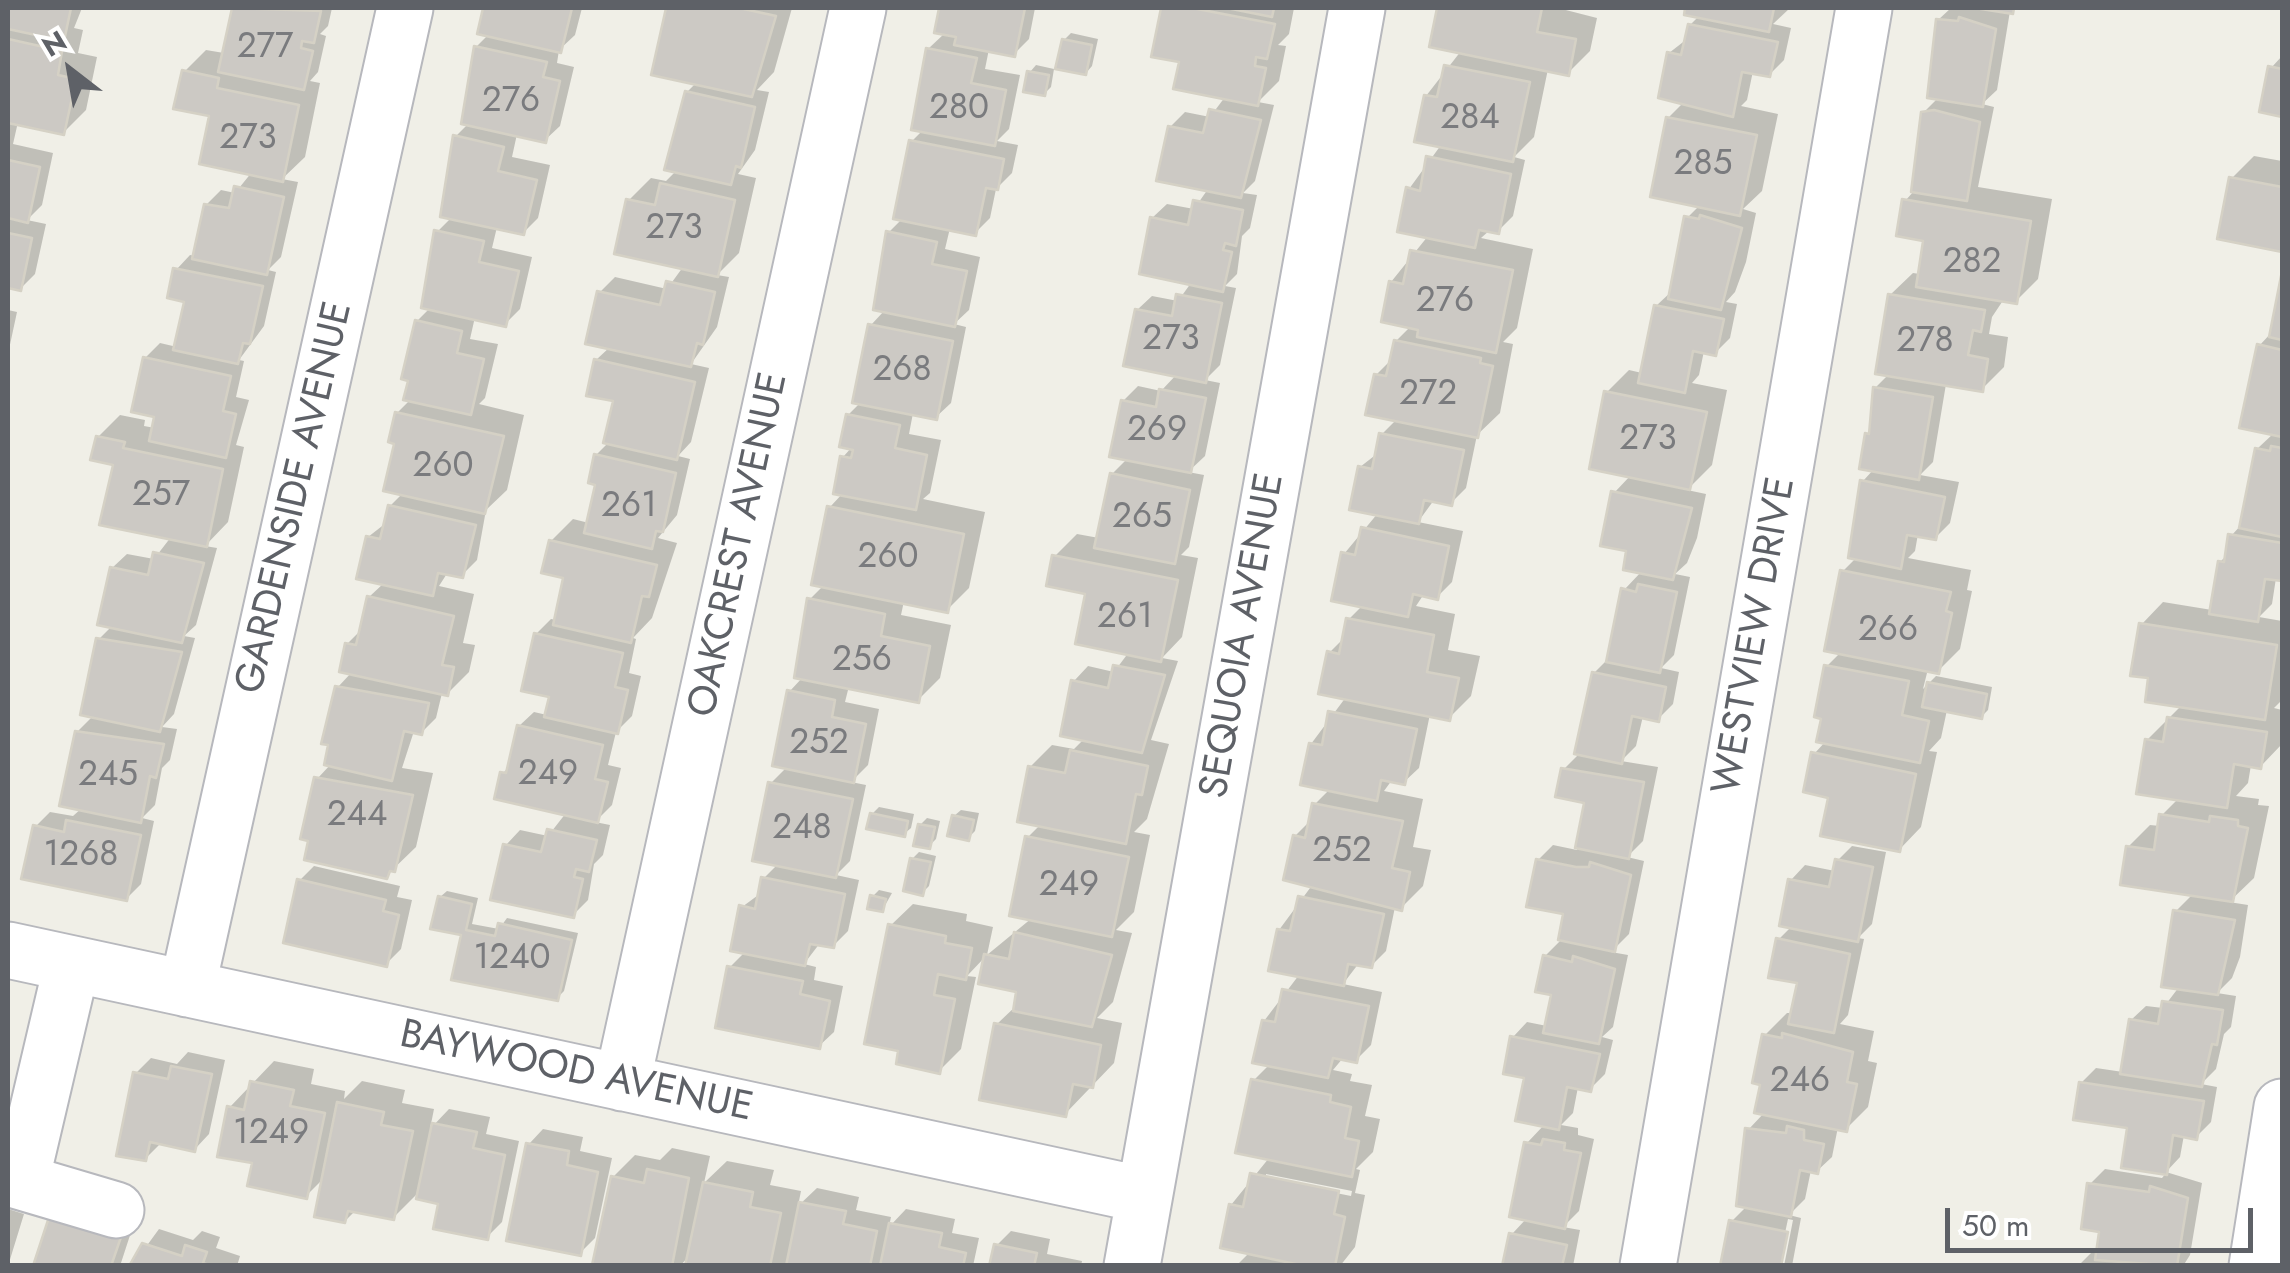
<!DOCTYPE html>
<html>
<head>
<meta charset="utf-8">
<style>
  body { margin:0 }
  #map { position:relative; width:2290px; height:1273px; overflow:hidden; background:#f0efe7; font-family:Jost,sans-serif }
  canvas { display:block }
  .frame { position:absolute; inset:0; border:10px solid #5e6167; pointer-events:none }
  .north { position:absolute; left:20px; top:20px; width:100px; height:100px; -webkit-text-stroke:8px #fff; paint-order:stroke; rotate:329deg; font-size:28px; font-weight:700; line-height:40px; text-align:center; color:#5e6167 }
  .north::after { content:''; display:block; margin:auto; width:35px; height:45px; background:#5e6167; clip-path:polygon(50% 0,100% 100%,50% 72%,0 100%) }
  .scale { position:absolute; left:1945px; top:1208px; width:308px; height:45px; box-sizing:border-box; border:5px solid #5e6167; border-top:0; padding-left:12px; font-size:30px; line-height:35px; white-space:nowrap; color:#5e6167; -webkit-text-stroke:8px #fff; paint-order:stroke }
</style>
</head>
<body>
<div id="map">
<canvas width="2290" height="1273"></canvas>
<div class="frame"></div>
<div class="north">N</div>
<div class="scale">50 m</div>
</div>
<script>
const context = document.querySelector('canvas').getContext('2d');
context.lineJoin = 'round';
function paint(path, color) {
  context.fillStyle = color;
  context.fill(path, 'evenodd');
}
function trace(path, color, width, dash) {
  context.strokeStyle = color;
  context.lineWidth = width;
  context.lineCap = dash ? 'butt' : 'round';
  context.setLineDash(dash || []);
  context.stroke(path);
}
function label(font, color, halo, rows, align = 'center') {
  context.font = font + ' Jost,sans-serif';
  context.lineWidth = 10;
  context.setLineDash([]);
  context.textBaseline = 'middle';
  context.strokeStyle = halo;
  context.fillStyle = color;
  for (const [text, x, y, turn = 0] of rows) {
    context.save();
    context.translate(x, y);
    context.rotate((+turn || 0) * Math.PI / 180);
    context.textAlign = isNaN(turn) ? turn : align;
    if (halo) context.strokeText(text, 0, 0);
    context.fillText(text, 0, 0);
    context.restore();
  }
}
paint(new Path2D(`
  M8,8H82L74,28L83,30L78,53L97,57L86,110L64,132L18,122L13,144L53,153L42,205L27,220L46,224L35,274L20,289L10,286L8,293Z
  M234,8H332L328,26L320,34L326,36L318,72L310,81L320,83L305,157L282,179L298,182L281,257L268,270L276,272L264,326L239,360L244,361L236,397L249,400L236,445L244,447L228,522L205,546L217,548L196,625L184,636L195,638L174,714L162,727L177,729L170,760L162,768L155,805L142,818L154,821L141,884L126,899L36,826L50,812L73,816L82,808L77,732L94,715L98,640L112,626V568L127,554L154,559L171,537L98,437L120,415L145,420L144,426L155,428L157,415L145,358L160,343L177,347L187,300L176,270L190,255L195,256L206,205L221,190L235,193L252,172L184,72L206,50L224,53Z
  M486,8H582L575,35L559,50L557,63L574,67L560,126L545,140L517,134L512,157L550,165L538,218L523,233L497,227L492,248L532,257L520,309L505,324L475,317L470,339L498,344L485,398L479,404L524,415L507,490L486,510L477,560L462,575L448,572L439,586L474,594L463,643L475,645L469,672L447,694L442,693L436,718L421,733L414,731L402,768L433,773L416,847L386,876L317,779L331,764L337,688L352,672L347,644L362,629L369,597L384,583L368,537L386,523L390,506L403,493L397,413L411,399L417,321L431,307L437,232L452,217L455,137L469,123L475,75L469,74L476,47L489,34L480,32Z
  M668,8H792L774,72L757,90L769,92L755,150L738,174L756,178L739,253L717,275L729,277L717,327L691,364L709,368L691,442L678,456L690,459L677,515L658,538L677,543L652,618L633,638L636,639L629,673L641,676L632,716L616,732L608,765L621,768L612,805L595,822L610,825L603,855L594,864L588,900L573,915L506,845L520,830L548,836L566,813L503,773L511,765L519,726L534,712L547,715L552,695L536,634L551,619L556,620L566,576L551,541L573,519L589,523L598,483L596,455L609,442L616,399L596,360L610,347L600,292L615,277L667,289L683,267L629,200L651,178L666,181L677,170L687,92L697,82L654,73Z
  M941,8H1035L1029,39L1014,54L989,49L985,69L1020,75L1009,129L997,141L1018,145L1012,173L996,189L990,218L975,233L950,228L945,249L980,257L969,310L954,324L966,327L951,403L936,417L913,413L909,434L941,440L930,493L923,499L985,512L969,588L947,610L904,601L901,615L951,625L940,678L918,700L849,686L845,702L879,709L868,765L851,782L866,785L850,861L836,875L859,880L848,931L833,946L820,943L804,964L816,967L814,980L843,986L834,1032L819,1046L730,967L746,951L742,907L761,893L764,878L778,864L771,783L787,767L789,692L803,677L810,599L824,585L830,507L843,493V457L852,447L848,415L861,402L870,326L885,310L888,233L903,218L912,141L924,129L928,49L945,33L937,31Z
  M1164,8H1294L1289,34L1278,45L1286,46L1279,81L1258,102L1274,105L1255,181L1243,193L1257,195L1250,228L1242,236L1237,274L1225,286L1236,288L1220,365L1205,380L1220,383L1205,456L1188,472L1204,475L1189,547L1181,555L1198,558L1182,637L1162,658L1178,661L1151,740L1169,744L1147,819L1134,832L1150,835L1134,912L1116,930L1132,933L1113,1002L1097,1018L1122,1023L1114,1063L1065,1114L997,1024L1017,1005L1019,990L986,956L967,976L976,977L961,1049L939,1071L901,1049L890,926L913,904L967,914L966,921L993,927L987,955L1032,918L1028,837L1041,824L1030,767L1052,745L1074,749L1085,738L1074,681L1088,666L1114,672L1129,652L1088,592L1055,556L1077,534L1099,538L1112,474L1128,458L1123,401L1138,386L1161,391L1177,374L1137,310L1152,296L1178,301L1191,283L1152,218L1167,204L1194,209L1208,189L1170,127L1185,112L1210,117L1225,97L1181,60L1154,55Z
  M1440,8H1558L1597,18L1590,51L1568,73L1548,69L1534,137L1514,157L1525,160L1513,216L1498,231L1490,230L1481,238L1533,249L1517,328L1503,342L1513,344L1500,413L1477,435L1466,488L1451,503L1434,500L1418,522L1463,531L1452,582L1437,597L1424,594L1416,606L1455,614L1448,650L1480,656L1471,696L1449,718L1430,714L1419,768L1404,782L1392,780L1384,791L1423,799L1413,847L1431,850L1423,886L1401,908L1395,907L1386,951L1371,966L1359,963L1343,984L1382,992L1371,1045L1356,1060L1343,1058L1333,1070L1352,1074L1350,1081L1372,1085L1365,1116L1380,1119L1373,1152L1356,1169L1360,1170L1355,1193L1365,1195L1355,1247L1340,1266H1236L1250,1252L1231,1205L1269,1158L1253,1081L1270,1064L1264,1021L1299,975L1279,930L1313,884L1295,836L1311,820L1315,804L1330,789L1311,744L1346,697L1329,653L1345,637L1349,619L1363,605L1344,554L1378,513L1360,467L1378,453L1382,434L1397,419L1376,375L1393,358L1396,341L1411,326L1391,282L1428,236L1409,189L1441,145L1426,96L1461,51L1432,45ZM1266,1174L1352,1191L1351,1196L1266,1179Z
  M1688,8H1790L1773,24L1791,28L1784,60L1769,75L1753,71L1747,100L1741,106L1778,114L1762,191L1743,209L1756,213L1746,262L1735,292L1726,302L1737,304L1730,338L1715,353L1704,351L1699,375L1692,383L1727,390L1712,465L1687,490L1706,494L1697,538L1687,563L1675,574L1690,577L1674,655L1661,668L1679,672L1673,704L1658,719L1643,716L1636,746L1621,761L1658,767L1643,841L1627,857L1644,861L1629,934L1611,952L1628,955L1613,1027L1602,1037L1613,1040L1605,1074L1590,1089L1578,1087L1573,1113L1561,1125L1578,1128V1135L1594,1139L1579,1211L1563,1227L1580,1230L1573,1266H1505L1512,1234L1527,1218V1143L1544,1125L1513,1037L1527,1022L1547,1026L1554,993L1545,956L1560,941L1566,912L1538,860L1553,845L1577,850L1587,801L1564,769L1580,753L1594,673L1610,657L1624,590L1642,571L1629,549L1614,493L1631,475L1607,392L1629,370L1642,373L1656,306L1672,291L1687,218L1700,205L1668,118L1684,102L1669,53L1687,39L1690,25L1699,16L1687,13Z
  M1951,8H2016L2010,11L1997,90L1982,104L1994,107L1978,187L2052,199L2038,279L2016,301L2004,299L1992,317L1989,334L2008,337L2004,367L1982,389L1946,384L1933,462L1920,475L1959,482L1950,523L1935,538L1918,534L1915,551L1908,558L1971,570L1967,590L1972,591L1960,649L1938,671L1928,669L1923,689L1936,676L1992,687L1988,710L1981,717L1947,710L1941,738L1929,751L1937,752L1921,827L1899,850L1831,796L1814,754L1826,741L1827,666L1841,652L1843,571L1857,557L1863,481L1874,469L1868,434L1872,430L1875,388L1889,374L1890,295L1913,273L1920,274L1926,239L1905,201L1914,191L1923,113L1938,98V20Z
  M1071,33L1098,39L1092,66L1086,73L1064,40Z
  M2282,56V115L2262,111L2271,68Z
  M1036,65L1054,69L1051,87L1044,94L1030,72Z
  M2254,156L2282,161V250L2220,237L2232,178Z
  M2282,284V579L2276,578L2272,604L2259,617L2282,621V700L2274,708L2282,710V744L2261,766L2251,765L2248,783L2236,796L2259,799L2258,805L2269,806L2254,878L2229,902L2248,905L2240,957L2232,978L2217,993L2236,996L2231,1027L2224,1034L2216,1069L2201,1084L2217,1087L2211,1122L2196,1137L2184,1135L2180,1157L2166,1172L2202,1183L2190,1255L2183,1266H2078L2092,1252L2098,1253L2101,1230L2083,1227L2090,1184L2105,1169L2162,1178L2167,1172L2124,1166L2130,1126L2076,1118L2081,1083L2096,1068L2123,1072L2131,1020L2146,1006L2163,1008L2179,987L2164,985L2176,911L2193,894L2123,883L2128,847L2150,825L2160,826L2162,815L2179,798L2139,792L2147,740L2182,705L2148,700L2151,676L2133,673L2141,625L2163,602L2212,610L2220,562L2228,554L2231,536L2242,524L2257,449L2274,433L2242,427L2259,346L2272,332Z
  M8,310L17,312L8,354Z
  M879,807L914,814L911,828L904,834L872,814Z
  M961,810L979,813L975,831L968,838L954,816Z
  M927,818L940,821L936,839L929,846L920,825Z
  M1852,846L1886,852L1872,924L1858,938L1864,939L1848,1015L1840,1024L1874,1031L1868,1061L1877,1063L1868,1107L1846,1129L1838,1127L1832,1157L1817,1171L1811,1170L1805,1199L1789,1215L1801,1218L1792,1266H1784L1793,1220L1788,1219L1778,1266L1731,1222L1747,1206L1748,1130L1764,1113L1765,1035L1787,1013H1793L1800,981L1778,940L1792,926L1791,880L1805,865L1835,871L1837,861Z
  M919,852L936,856L929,886L922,893L912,859Z
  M314,866L400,886L397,897L412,900L401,949L386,964L299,881Z
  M879,890L892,893L883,909L872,897Z
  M447,891L478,898L472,924L499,929L507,918L578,933L564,991L557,998L464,933L440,897Z
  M188,1052L225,1060L209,1134L195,1149L160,1144L145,1159L136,1073L151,1058L177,1064Z
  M274,1061L314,1069L311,1084L345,1091L344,1099L362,1081L405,1090L402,1103L434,1109L430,1129L449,1109L490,1117L486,1134L519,1141L502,1222L487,1237L420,1191L393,1218L356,1210L345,1221L324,1178L306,1196L255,1161L229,1108Z
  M543,1129L583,1137L580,1151L612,1158L595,1238L580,1253L529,1144Z
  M672,1148L710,1156L704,1183L727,1161L774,1170L770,1185L801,1191L798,1206L817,1188L859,1197L856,1210L891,1217L889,1227L906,1209L955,1219L952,1233L979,1238L973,1266H688L690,1255L680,1266L595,1263L613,1177L635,1155L660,1160Z
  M8,1209L24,1214L8,1266Z
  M134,1223L120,1266H35Z
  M159,1229L193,1240L202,1231L220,1237L216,1248L240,1256L237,1266H132Z
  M1011,1231L1050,1239L1047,1254L1082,1261L1081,1266H992L996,1246Z`), '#0003');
const building = new Path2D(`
  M8,8H71L64,41L8,29Z
  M232,8L321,11L314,43L302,41L301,48L313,51L304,90L218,72Z
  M483,8H572L561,53L477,34Z
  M666,8H739L776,16L752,97L651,75Z
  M939,8H1025L1015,57L954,45L956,37L934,33Z
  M1161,8H1192L1275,24L1267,59L1256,57L1255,66L1266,68L1258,106L1173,89L1179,62L1151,57Z
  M1227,8H1274L1272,17Z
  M1437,8H1542L1537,32L1576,39L1569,76L1429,47Z
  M1685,8H1774L1769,32L1684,15Z
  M1975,8H2014L2013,14Z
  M1959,17L1996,29L1983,107L1927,98L1936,19L1958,21Z
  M1688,24L1778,42L1770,77L1742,72L1733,117L1658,98L1667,52L1681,55Z
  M8,39L62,51L58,75L76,79L64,135L8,123Z
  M1062,39L1092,45L1086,75L1055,69Z
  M474,46L547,62L543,77L560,81L546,143L461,124Z
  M926,48L977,58L971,83L1006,90L995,146L911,130Z
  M1444,65L1530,82L1513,162L1414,142L1424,95L1437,97Z
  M2268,66L2282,69V117L2259,112Z
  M182,70L219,78L217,88L299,105L283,182L199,164L209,116L173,109Z
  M1027,71L1049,75L1045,96L1023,92Z
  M685,91L755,107L741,168L736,166L731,185L664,170Z
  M1209,109L1261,120L1241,198L1156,181L1168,126L1203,133Z
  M1934,110L1980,122L1967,201L1911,192L1921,112Z
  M1666,117L1757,135L1740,216L1650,197Z
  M453,135L504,147L498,171L537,180L524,235L440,217Z
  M909,140L1004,159L998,190L986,188L976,236L893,219Z
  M1426,156L1511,174L1499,234L1479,230L1475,248L1397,232L1406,187L1420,191Z
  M8,160L40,167L28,223L8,218Z
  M2229,177L2282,187V252L2217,239Z
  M660,183L735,200L718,277L614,254L626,199L655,205Z
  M234,186L284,197L267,275L192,259L204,204L229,208Z
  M1902,199L2031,221L2017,304L1916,287L1923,241L1896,236Z
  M1193,200L1243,210L1236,246L1225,243L1223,250L1232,252L1223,292L1139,274L1150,217L1188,225Z
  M1700,215L1742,228L1721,310L1668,299L1684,216L1699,219Z
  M434,230L484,241L479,262L519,271L506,327L421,308Z
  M886,231L937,242L932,264L967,271L955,327L873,310Z
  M8,233L32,238L21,291L8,288Z
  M1410,250L1513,270L1496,353L1417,337L1418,330L1381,322L1389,281L1403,284Z
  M173,268L263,286L250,344L243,343L238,364L173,350L184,302L167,298Z
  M2282,271V340L2269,337Z
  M666,281L715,292L703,345L697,343L691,367L585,344L597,291L660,305Z
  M1176,294L1222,303L1206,383L1123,366L1135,309L1172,316Z
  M1888,294L1985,310L1981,332L1973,330L1968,355L1988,359L1983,392L1875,374Z
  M1654,305L1724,319L1716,356L1693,351L1685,393L1638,383Z
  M415,320L462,331L457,353L484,359L471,415L403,400L408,381L401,379Z
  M868,324L953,341L937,420L852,403Z
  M1394,340L1481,358L1480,363L1493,366L1478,438L1365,415L1374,374L1386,376Z
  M2257,344L2282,350V437L2239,428Z
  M143,357L231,376L223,411L236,414L226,458L149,441L154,417L131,412Z
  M594,359L695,382L677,460L603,443L613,401L586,396Z
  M1873,387L1933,397L1919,480L1859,469L1865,433L1869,434Z
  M1159,389L1206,398L1191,473L1109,457L1121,400L1156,407Z
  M1604,391L1707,412L1690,490L1589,469Z
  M395,412L504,436L485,514L383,491L394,444L388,442Z
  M846,414L900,425L895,448L927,455L916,510L833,494L840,456L851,458L853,450L839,447Z
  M1379,433L1464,450L1452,506L1424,500L1419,524L1349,510L1358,466L1372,469Z
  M96,436L125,442L123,448L223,469L207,547L99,525L113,465L90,460Z
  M2271,446L2282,448V537L2239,528L2255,448L2270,451Z
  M594,454L676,473L663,532L656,531L652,549L584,533L595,485L588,483Z
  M1110,473L1190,490L1175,564L1094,548Z
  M1860,480L1945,497L1936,540L1907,535L1901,569L1848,558Z
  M1611,491L1692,508L1673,580L1623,570L1626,551L1600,546Z
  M388,505L476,525L463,578L438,573L433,596L356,579L366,536L380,539Z
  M827,506L964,534L948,613L811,585Z
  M1361,527L1449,546L1438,600L1413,594L1408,617L1331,601L1341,552L1355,555Z
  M2228,534L2282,543V581L2265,579L2258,622L2209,614L2218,561L2224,562Z
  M549,540L657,565L649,597L642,596L631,643L553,625L563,578L541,573Z
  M153,552L204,563L182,643L97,625L110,567L148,575Z
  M1052,555L1178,580L1161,662L1075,644L1085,594L1046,586Z
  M1840,570L1951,592L1946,611L1952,613L1939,674L1824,651Z
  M1638,584L1677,592L1660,673L1606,662L1621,588L1636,592Z
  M367,596L454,616L442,665L454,667L448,696L339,672L345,643L356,645Z
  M807,598L885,614L881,636L930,646L919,703L794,678Z
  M1346,618L1434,635L1427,672L1459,678L1450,721L1318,694L1327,651L1339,654Z
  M2139,623L2277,645L2265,720L2145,702L2148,678L2130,676Z
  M534,633L623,653L615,687L628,690L618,734L544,717L549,697L521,691Z
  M96,638L182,652L160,732L80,715Z
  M1113,665L1165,675L1142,753L1060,736L1071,680L1108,688Z
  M1824,665L1909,681L1902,715L1929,721L1920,763L1816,742L1821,719L1814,717Z
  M1592,672L1666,687L1659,722L1632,716L1622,764L1574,754Z
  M1927,682L1987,694L1982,719L1922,707Z
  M335,686L429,703L422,735L404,731L392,781L324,765L328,745L321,744Z
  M787,690L835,700L832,717L866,724L854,783L772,766Z
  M1328,711L1417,729L1405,785L1381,780L1377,801L1300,785L1309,743L1322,745Z
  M2167,717L2267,732L2261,769L2234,764L2227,808L2136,794L2145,739L2163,742Z
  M517,725L603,745L595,779L608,782L598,823L494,799L500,772L506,773Z
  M75,731L164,744L156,778L150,776L141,823L59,806Z
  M1070,750L1148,766L1142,795L1136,794L1126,844L1017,822L1028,766L1065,773Z
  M1811,752L1916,774L1900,852L1820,836L1828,798L1803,792Z
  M1561,768L1644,782L1629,859L1575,848L1584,803L1555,797Z
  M314,777L413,795L395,872L390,871L387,879L304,860L308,841L300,839Z
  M768,782L853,799L836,878L752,861Z
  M1312,803L1403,821L1392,868L1410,872L1402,911L1283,880L1293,835L1305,838Z
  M870,813L908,821L905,837L866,829Z
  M2159,814L2209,822L2210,816L2238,820V826L2248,828L2233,902L2120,885L2126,846L2154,850Z
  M952,815L974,820L969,841L947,836Z
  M66,820L141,835L127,901L21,879L33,825L64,832Z
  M918,824L935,827L930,849L913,846Z
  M547,829L597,840L589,872L576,869L574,877L583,879L574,918L490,900L503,844L541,852Z
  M1025,836L1129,857L1112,937L1009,916Z
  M910,858L931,862L923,896L903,891Z
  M1536,859L1576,867H1589L1590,862L1631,875L1615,952L1558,940L1563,914L1526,907Z
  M1835,859L1873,867L1858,942L1779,926L1788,879L1829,887Z
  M761,877L845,894L834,948L810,944L805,966L730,951L739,905L755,909Z
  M297,879L386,900L383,911L399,915L387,967L283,943Z
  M870,895L886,899L883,912L867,909Z
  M438,896L472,904L466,930L495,936L498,923L572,940L558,1001L451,980L461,935L430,929Z
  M1298,896L1384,914L1372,968L1348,964L1344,986L1268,971L1277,929L1290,931Z
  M2173,910L2235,920L2218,995L2161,987Z
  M888,924L946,936L945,943L972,948L966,980L938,974L934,995L955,999L940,1074L896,1064L898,1051L864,1044Z
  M1014,932L1112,955L1092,1027L1013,1011L1016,992L978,984L984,954L1009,959Z
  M1776,938L1850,954L1834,1033L1788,1024L1797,983L1768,978Z
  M1543,955L1572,962L1573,956L1615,969L1599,1044L1543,1033L1551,995L1535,992Z
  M727,966L803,981L800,994L830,1001L820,1049L715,1028Z
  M1282,989L1369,1006L1357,1063L1333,1058L1328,1078L1252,1063L1262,1020L1275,1022Z
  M2162,1001L2223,1010L2217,1045L2212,1044L2202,1087L2120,1074L2129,1019L2158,1024Z
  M994,1023L1101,1045L1093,1088L1073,1084L1066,1117L979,1100Z
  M1782,1033L1853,1052L1847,1082L1857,1084L1847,1132L1754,1113L1760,1085L1752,1083L1762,1034L1782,1038Z
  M1510,1036L1600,1054L1591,1092L1567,1087L1559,1130L1515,1121L1524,1078L1503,1074Z
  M171,1066L212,1074L195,1152L150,1142L146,1161L116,1156L133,1072L168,1079Z
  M1251,1079L1331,1095L1330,1102L1351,1107L1345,1138L1359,1141L1352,1177L1235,1153Z
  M250,1081L294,1090L290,1106L325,1113L307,1199L247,1186L252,1163L217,1157L227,1106L244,1110Z
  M2079,1082L2204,1101L2197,1140L2173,1135L2167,1175L2121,1168L2127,1128L2073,1120Z
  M337,1102L384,1112L381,1125L413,1131L394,1220L348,1211L345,1223L314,1217Z
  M432,1123L477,1132L473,1148L505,1155L488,1240L433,1229L438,1204L416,1199Z
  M1787,1126L1804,1130V1140L1824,1144L1818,1174L1800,1170L1791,1217L1736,1206L1745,1128L1786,1133Z
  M1543,1139L1565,1143L1564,1150L1581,1153L1565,1229L1509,1217L1524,1142L1541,1145Z
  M526,1143L569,1151L567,1165L598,1172L581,1256L506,1241Z
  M647,1169L689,1178L672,1266L592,1265L611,1176L644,1183Z
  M1250,1173L1339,1191L1334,1214L1345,1217L1335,1266H1305L1220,1248L1229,1204L1243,1207Z
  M703,1182L753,1192L750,1207L781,1213L770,1266H685Z
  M2087,1183L2149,1192L2150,1186L2188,1198L2177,1266L2095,1260L2099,1232L2081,1229Z
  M799,1202L846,1211L843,1224L877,1231L870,1266H786Z
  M50,1214L121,1237L111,1266H33Z
  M1729,1220L1788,1232L1781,1266H1720Z
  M889,1223L942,1233L939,1247L966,1253L963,1266H880Z
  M1509,1233L1567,1245L1562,1266H1502Z
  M142,1243L182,1256L185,1245L207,1252L203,1263L211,1266H129Z
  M994,1244L1037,1253L1034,1266H989Z`);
paint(building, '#ccc9c4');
trace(building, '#d5d1c5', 2.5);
const minor = new Path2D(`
  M8,950L1144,1195
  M187,989L405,8
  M622,1083L858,8
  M8,1178L116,1210
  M21,1181L72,964
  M1132,1266L1357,8
  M1648,1266L1864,8
  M2257,1266L2282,1107`);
trace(minor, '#b7b8bd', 59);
trace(minor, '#fff', 55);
label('35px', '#7a7b7e', null, [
  ["277",265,49],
  ["276",511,103],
  ["280",959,110],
  ["284",1470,120],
  ["273",248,140],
  ["285",1703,166],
  ["273",674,230],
  ["282",1972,264],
  ["276",1445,303],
  ["273",1171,341],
  ["278",1925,343],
  ["268",902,372],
  ["272",1428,396],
  ["269",1157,432],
  ["273",1648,441],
  ["260",443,468],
  ["257",161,497],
  ["261",629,508],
  ["265",1142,519],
  ["260",888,559],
  ["261",1125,619],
  ["266",1888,632],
  ["256",862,662],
  ["252",819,745],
  ["249",548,776],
  ["245",108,777],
  ["244",357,817],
  ["248",802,830],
  ["252",1342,853],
  ["1268",81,857],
  ["249",1069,887],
  ["1240",512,960],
  ["246",1800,1083],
  ["1249",271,1135]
]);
label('40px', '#5e6167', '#fff', [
  ["GARDENSIDE AVENUE",296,498,-77],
  ["OAKCREST AVENUE",740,545,-78],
  ["SEQUOIA AVENUE",1244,636,-80],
  ["WESTVIEW DRIVE",1756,636,-80],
  ["BAYWOOD AVENUE",576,1073,12]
]);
</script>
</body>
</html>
